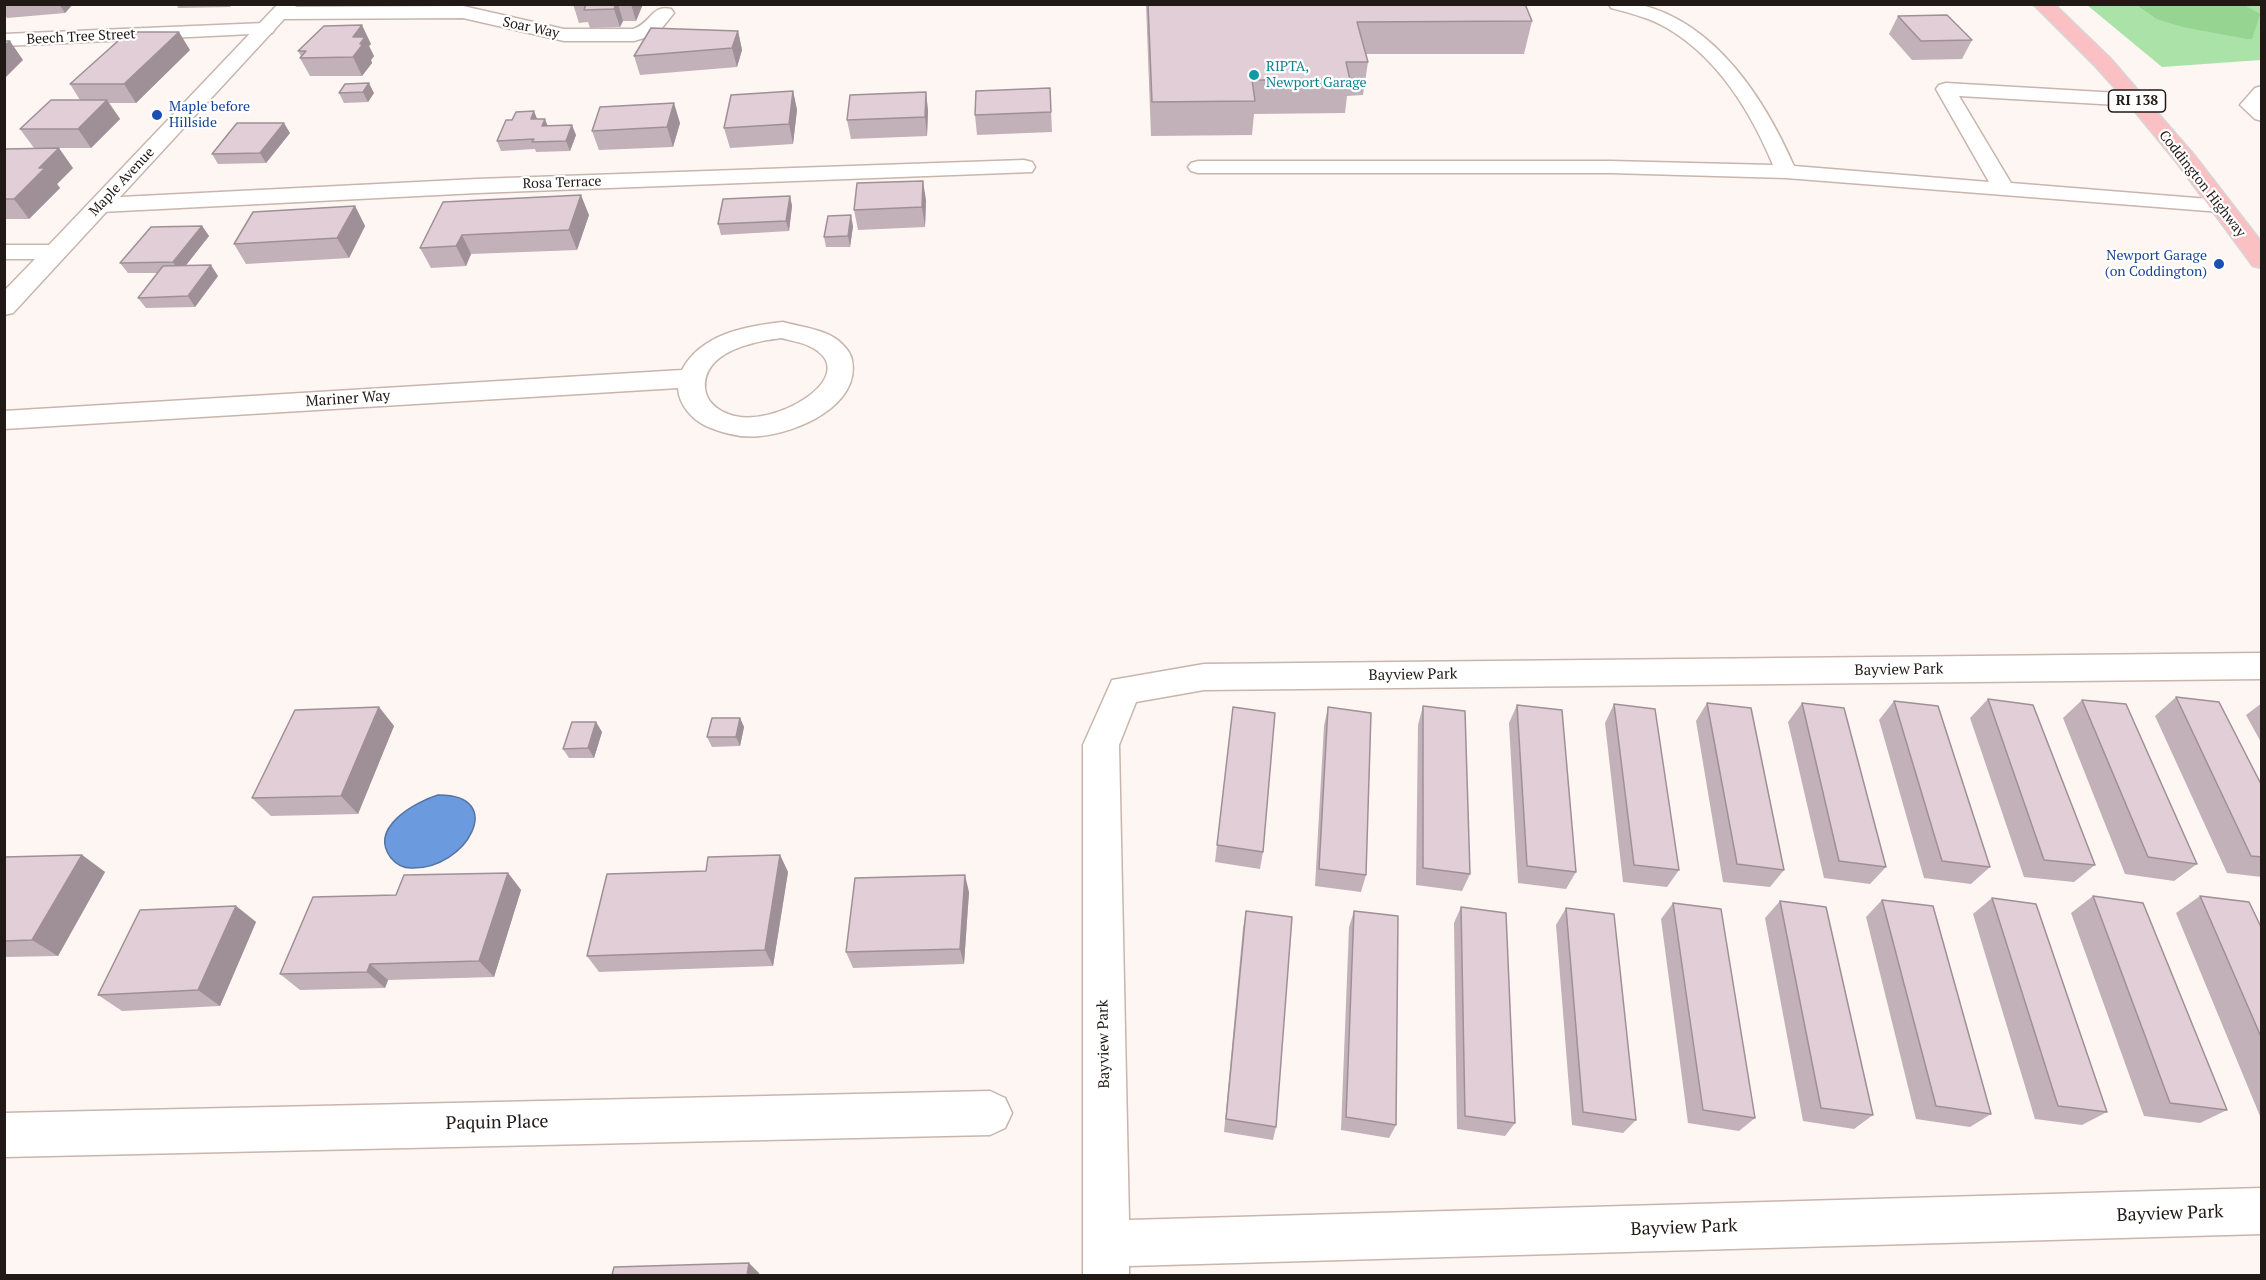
<!DOCTYPE html>
<html>
<head>
<meta charset="utf-8">
<style>
  body { margin:0 }
  #map { position:relative; width:2266px; height:1280px; overflow:hidden; background:#fef6f3; font-family:"PT Serif",serif }
  canvas { display:block }
  .frame { position:absolute; inset:0; border:6px solid #201916; pointer-events:none }
</style>
</head>
<body>
<div id="map">
<canvas width="2266" height="1280"></canvas>
<div class="frame"></div>
</div>
<script>
const context = document.querySelector('canvas').getContext('2d');
context.lineJoin = 'round';
function paint(path, color) {
  context.fillStyle = color;
  context.fill(path, 'evenodd');
}
function trace(path, color, width, dash) {
  context.strokeStyle = color;
  context.lineWidth = width;
  context.lineCap = dash ? 'butt' : 'round';
  context.setLineDash(dash || []);
  context.stroke(path);
}
function label(font, color, halo, rows, align = 'center') {
  context.font = font + ' "PT Serif",serif';
  context.lineWidth = 4.5;
  context.setLineDash([]);
  context.textBaseline = 'middle';
  context.strokeStyle = halo;
  context.fillStyle = color;
  for (const [text, x, y, turn = 0] of rows) {
    context.save();
    context.translate(x, y);
    context.rotate((+turn || 0) * Math.PI / 180);
    context.textAlign = isNaN(turn) ? turn : align;
    if (halo) context.strokeText(text, 0, 0);
    context.fillText(text, 0, 0);
    context.restore();
  }
}
paint(new Path2D(`
  M2087,5H2136L2156,19L2252,40L2259,14L2245,5H2261V60L2162,67Z`), '#aae2a7');
paint(new Path2D(`
  M2136,5H2245L2260,14L2252,40L2183,27L2156,19Z`), '#95d491');
const water = new Path2D(`
  M438,795C508,794 467,870 411,868C403,868 396,864 391,858C368,828 415,802 438,795Z`);
paint(water, '#6b9bde');
trace(water, '#5474a2', 1.5);
const service = new Path2D(`
  M1609,4C1619,4 1631,3 1641,5C1716,23 1765,100 1794,166L1989,182L1936,89L1939,85L1946,83L2136,94L2143,96L2146,100L2143,104L2136,106L1959,96L2011,183L2221,200L2229,201L2232,206L2229,211L2221,212L1786,178L1610,173H1198L1191,171L1188,167L1191,163L1198,161H1610L1773,165C1751,112 1718,58 1667,28C1650,18 1630,13 1611,8Z
  M2262,86V121L2255,119L2240,105L2255,88Z`);
const minor = new Path2D(`
  M463,6L564,29H633C652,23 651,4 671,9L674,13L657,34L634,41H564L463,18L281,19L274,17L271,13L274,9L281,7Z
  M265,23L272,25L275,29L272,33L4,46V34Z
  M1024,160L1032,162L1035,167L1032,172L477,193L101,212L93,210L89,205L93,200L101,198L477,179Z
  M783,322C797,326 814,328 827,334C837,338 850,349 852,360C861,405 797,433 760,436C744,438 726,434 711,428C694,422 679,406 678,388L4,429V411L682,370C701,334 746,326 783,322ZM782,338C791,341 801,342 809,346C868,374 772,432 728,414C717,410 706,401 705,388C703,351 755,341 782,338Z
  M2262,653V679L1204,690L1136,702L1119,745L1129,1220L2262,1188V1234L1129,1266V1276H1083V745L1112,680L1204,664Z
  M990,1091L1005,1098L1012,1113L1005,1128L990,1135L4,1157V1113Z`);
const tertiary = new Path2D(`
  M278,4H298L13,313L4,315V291L35,259H4V245H49Z`);
const trunk = new Path2D(`
  M2033,4H2054L2110,58L2194,155L2262,243V268L2253,266L2178,164L2124,98L2096,67Z`);
trace(service, '#c8b5ad', 3);
trace(minor, '#c8b5ad', 3);
trace(tertiary, '#c8b5ad', 3);
trace(trunk, '#d7d6d5', 3);
paint(service, '#fff');
paint(minor, '#fff');
paint(tertiary, '#fff');
paint(trunk, '#fbc0c3');
paint(new Path2D(`
  M4,4H73L65,13L7,18L4,14Z
  M177,4H233L230,7L178,8Z
  M573,4H643L636,21H623L620,27L590,28L588,22L579,23Z
  M657,4H674L658,5Z
  M1146,4H1525L1532,21L1524,54H1366L1368,62L1363,95L1347,96L1345,113L1254,114L1252,135L1151,136Z
  M1898,16L1972,40L1962,59L1912,60L1889,34Z
  M738,31L742,50L737,67L640,75L634,56Z
  M371,44L369,46L374,56L371,60L372,63L362,76H310L300,58L301,56L298,51Z
  M190,50L136,103H109L120,119L91,148H34L20,129L80,100L70,84Z
  M345,84L374,93L368,102L344,103L339,93Z
  M1050,88L1052,132L977,135L975,115Z
  M793,91L797,110L793,144L730,148L724,128Z
  M926,92L928,111L927,136L851,139L847,120Z
  M537,119L547,126L576,135L570,151L536,152L535,149L501,151L497,141Z
  M680,123L673,147L599,150L592,131Z
  M290,133L266,163L218,164L212,154Z
  M4,149L73,168L57,184L60,188L29,219H4Z
  M790,196L792,206L789,231L721,235L718,224Z
  M926,200L925,227L858,230L854,210Z
  M443,202L589,215L577,250L471,254L466,266L431,268L420,248Z
  M355,206L365,226L349,258L246,264L234,244Z
  M202,226L209,236L185,266L218,276L195,307L146,308L138,298L158,273H128L120,263Z
  M853,226L850,247H826L824,237Z
  M2176,697L2262,786V877L2227,873L2155,716Z
  M1988,699L2095,865L2074,882L2024,877L1970,718Z
  M2082,700L2197,864L2174,881L2125,874L2063,718Z
  M1894,701L1990,867L1971,884L1924,878L1879,720Z
  M1707,703L1784,870L1770,887L1723,882L1696,721Z
  M1802,703L1886,867L1870,884L1824,878L1788,722Z
  M2262,703V744L2246,715Z
  M1614,704L1679,870L1667,887L1623,882L1605,723Z
  M1517,705L1576,872L1566,889L1518,883L1509,723Z
  M1423,706L1470,874L1462,891L1416,885L1418,725Z
  M379,707L394,726L358,814L271,816L252,798Z
  M1233,707L1263,852L1260,869L1215,862Z
  M1328,707L1366,875L1361,892L1315,886L1324,726Z
  M740,718L744,727L740,746L712,747L707,737Z
  M596,722L602,732L594,758H569L563,749Z
  M82,855L105,872L58,956L4,957V857Z
  M780,855L788,872L773,966L599,972L587,956L706,871Z
  M508,873L521,890L494,977L388,980L385,988L300,990L280,974L396,895Z
  M969,892L964,964L853,968L846,952Z
  M2093,896L2227,1110L2200,1123L2144,1116L2071,913Z
  M2200,896L2262,929V1116H2260L2176,913Z
  M1992,898L2107,1112L2082,1125L2035,1119L1973,914Z
  M1882,900L1991,1114L1970,1127L1916,1119L1866,917Z
  M1780,901L1873,1115L1854,1129L1803,1121L1765,918Z
  M1673,903L1755,1118L1739,1131L1688,1123L1661,919Z
  M236,906L256,922L220,1006L122,1011L98,995Z
  M1461,907L1515,1123L1505,1136L1457,1129L1454,923Z
  M1566,908L1636,1120L1623,1133L1572,1125L1556,925Z
  M1246,911L1276,1127L1273,1140L1224,1132L1243,928Z
  M1354,911L1396,1125L1389,1138L1341,1130L1349,927Z`), '#c2b1b8');
paint(new Path2D(`
  M59,4H73L65,13Z
  M616,4H618L623,21L620,27L614,9Z
  M631,4H643L636,21Z
  M362,25L371,44L369,46L374,56L371,60L372,63L362,76L353,57V37Z
  M738,31L742,50L737,67L732,48Z
  M179,32L190,50L136,103L124,84Z
  M10,41L23,60L4,79V46Z
  M369,83L374,93L368,102L363,92Z
  M793,91L797,110L793,144L789,124Z
  M926,92L928,111L927,136L925,117Z
  M107,100L120,119L91,148L78,129Z
  M674,103L680,123L673,147L667,127Z
  M534,111L538,121L531,119Z
  M545,119L549,129L542,126Z
  M284,123L290,133L266,163L260,153Z
  M572,125L576,135L570,151L566,141Z
  M59,148L73,168L57,184L60,188L29,219L14,199L39,168Z
  M923,181L926,200L925,227L922,207Z
  M581,195L589,215L577,250L569,230Z
  M790,196L792,206L789,231L786,221Z
  M355,206L365,226L349,258L337,238Z
  M851,215L853,226L850,247L848,236Z
  M202,226L209,236L180,273L173,262Z
  M462,235L471,254L466,266L456,246Z
  M211,265L218,276L195,307L188,296Z
  M379,707L394,726L358,814L341,796Z
  M740,718L744,727L740,746L736,737Z
  M596,722L602,732L594,758L588,748Z
  M82,855L105,872L58,956L32,940Z
  M780,855L788,872L773,966L765,950Z
  M508,873L521,890L494,977L479,961Z
  M965,875L969,892L964,964L960,949Z
  M236,906L256,922L220,1006L198,990Z
  M370,964L388,980L385,988L367,972Z
  M749,1263L759,1273V1275H747Z`), '#9e9096');
const building = new Path2D(`
  M586,4H616L614,9L584,10Z
  M1148,4H1525L1532,21L1357,22L1368,62H1346L1350,80H1252L1255,101L1152,102Z
  M1947,15L1972,40L1921,41L1898,16Z
  M362,25L353,37H365L360,44H363L353,57L300,58L306,51H298L324,26Z
  M651,28L738,31L732,48L634,56Z
  M128,32H179L124,84H70Z
  M4,41H10L4,46Z
  M369,83L363,92L339,93L345,84Z
  M1050,88L1051,112L975,115L976,91Z
  M793,91L789,124L724,128L731,95Z
  M926,92L925,117L847,120L850,95Z
  M51,100H107L78,129H20Z
  M674,103L667,127L592,131L600,107Z
  M534,111L531,119H545L542,126L572,125L566,141L532,142L534,139L497,141L506,120H512L516,112Z
  M237,123H284L260,153L212,154Z
  M59,148L39,168H45L14,199H4V149Z
  M923,181L922,207L854,210L857,183Z
  M581,195L569,230L462,235L456,246L420,248L443,202Z
  M790,196L786,221L718,224L723,199Z
  M355,206L337,238L234,244L253,212Z
  M851,215L848,236L824,237L828,216Z
  M202,226L173,262L120,263L151,227Z
  M211,265L188,296L138,298L163,266Z
  M2176,697L2219,702L2262,786V857L2251,856Z
  M1988,699L2033,705L2095,865L2044,860Z
  M2082,700L2126,704L2197,864L2148,857Z
  M1894,701L1938,706L1990,867L1942,861Z
  M1707,703L1751,708L1784,870L1737,864Z
  M1802,703L1844,708L1886,867L1839,861Z
  M1614,704L1655,709L1679,870L1634,865Z
  M1517,705L1562,710L1576,872L1527,866Z
  M1423,706L1465,711L1470,874L1423,868Z
  M379,707L341,796L252,798L295,710Z
  M1233,707L1275,713L1263,852L1217,845Z
  M1328,707L1371,713L1366,875L1319,869Z
  M712,718H740L736,737H707Z
  M572,722H596L588,748L563,749Z
  M82,855L32,940L4,941V857Z
  M780,855L765,950L587,956L607,874L706,871L708,857Z
  M508,873L479,961L370,964L367,972L280,974L313,897L396,895L404,875Z
  M965,875L960,949L846,952L855,878Z
  M2093,896L2143,903L2227,1110L2170,1103Z
  M2200,896L2249,902L2262,929V1039Z
  M1992,898L2036,904L2107,1112L2058,1106Z
  M1882,900L1933,906L1991,1114L1936,1106Z
  M1780,901L1826,907L1873,1115L1821,1108Z
  M1673,903L1721,909L1755,1118L1703,1110Z
  M236,906L198,990L98,995L140,910Z
  M1461,907L1506,913L1515,1123L1465,1116Z
  M1566,908L1614,914L1636,1120L1583,1112Z
  M1246,911L1292,917L1276,1127L1226,1119Z
  M1354,911L1398,916L1396,1125L1346,1117Z
  M749,1263L747,1275H612L614,1267Z`);
paint(building, '#e2ced6');
trace(building, '#9e9096', 1.5);
for (const [x, y, r, color] of [
  [1254,75,6,"#0f9aa8"],
  [157,115,6,"#1a4fb4"],
  [2219,264,6,"#1a4fb4"]
]) {
  const dot = new Path2D();
  dot.arc(x, y, r, 0, 2 * Math.PI);
  context.fillStyle = color;
  context.fill(dot);
  trace(dot, '#fff', 2);
}
label('14px', '#201916', '#fff', [
  ["Soar Way",531,28,12],
  ["Beech Tree Street",81,37,-3],
  ["Maple Avenue",122,182,-47],
  ["Rosa Terrace",562,183,-2],
  ["Coddington Highway",2202,184,52]
]);
label('14px', '#0d838f', '#fff', [
  ["RIPTA,",1266,67],
  ["Newport Garage",1266,83]
], 'left');
for (const [x, y, w] of [
  [2137,101,57]
]) {
  const box = new Path2D();
  box.roundRect(x - w / 2, y - 11, w, 22, 4.5);
  context.fillStyle = '#fff';
  context.fill(box);
  trace(box, '#201916', 1.5);
}
label('bold 14px', '#201916', null, [
  ["RI 138",2137,101]
]);
label('14px', '#164399', '#fff', [
  ["Maple before",169,107],
  ["Hillside",169,123],
  ["Newport Garage",2207,256,"right"],
  ["(on Coddington)",2207,272,"right"]
], 'left');
label('15px', '#201916', '#fff', [
  ["Mariner Way",348,399,-4],
  ["Bayview Park",1899,670,-1],
  ["Bayview Park",1413,675,-1],
  ["Bayview Park",1104,1044,-91]
]);
label('18px', '#201916', '#fff', [
  ["Paquin Place",497,1123,-1],
  ["Bayview Park",2170,1214,-2],
  ["Bayview Park",1684,1228,-2]
]);
</script>
</body>
</html>
